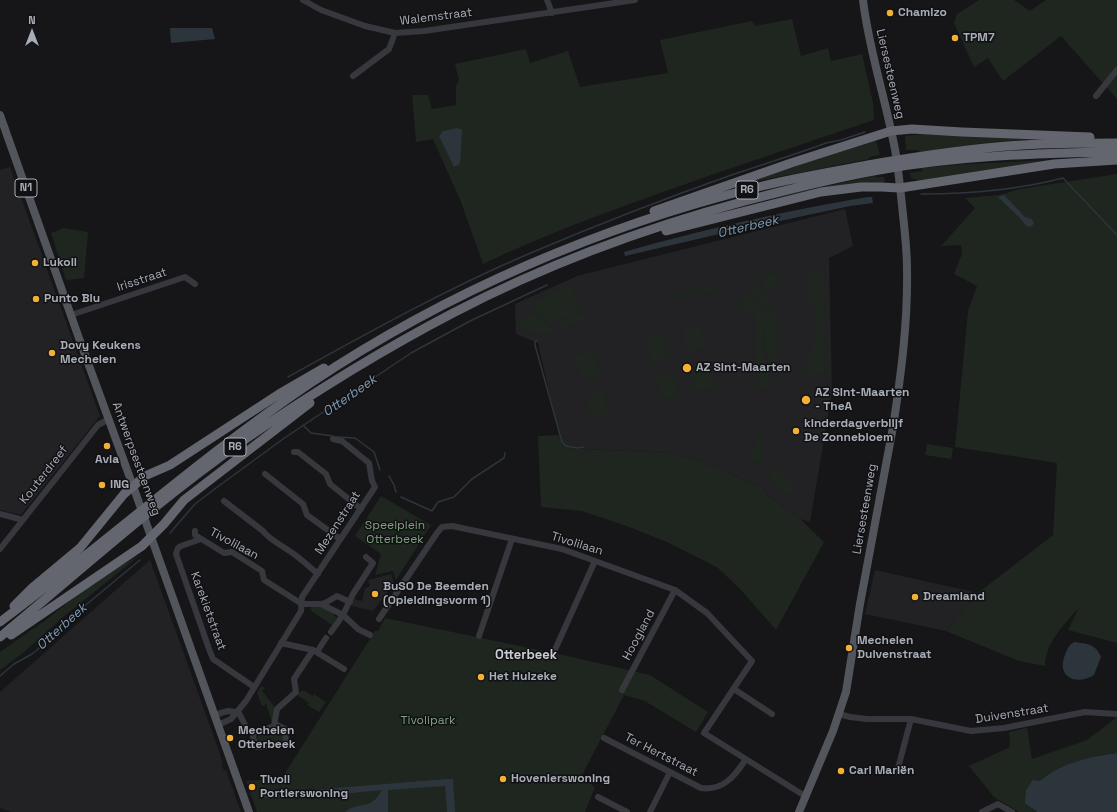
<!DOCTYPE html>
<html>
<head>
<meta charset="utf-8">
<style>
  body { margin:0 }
  #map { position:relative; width:1117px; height:812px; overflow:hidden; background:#161618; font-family:"Space Grotesk",sans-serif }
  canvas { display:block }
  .north { position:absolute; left:12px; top:12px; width:40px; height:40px; -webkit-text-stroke:3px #111113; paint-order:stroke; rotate:0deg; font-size:11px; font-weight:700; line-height:16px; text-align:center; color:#a8adb8 }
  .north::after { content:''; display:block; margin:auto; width:14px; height:18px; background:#a8adb8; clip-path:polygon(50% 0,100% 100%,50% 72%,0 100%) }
</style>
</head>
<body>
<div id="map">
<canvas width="1117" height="812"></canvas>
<div class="north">N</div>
</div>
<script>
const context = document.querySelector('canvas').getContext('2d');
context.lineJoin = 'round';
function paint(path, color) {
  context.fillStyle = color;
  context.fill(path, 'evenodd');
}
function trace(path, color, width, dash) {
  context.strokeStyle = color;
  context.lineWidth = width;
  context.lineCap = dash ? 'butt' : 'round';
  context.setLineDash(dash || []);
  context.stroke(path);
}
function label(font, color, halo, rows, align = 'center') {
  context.font = font + ' "Space Grotesk",sans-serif';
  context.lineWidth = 3;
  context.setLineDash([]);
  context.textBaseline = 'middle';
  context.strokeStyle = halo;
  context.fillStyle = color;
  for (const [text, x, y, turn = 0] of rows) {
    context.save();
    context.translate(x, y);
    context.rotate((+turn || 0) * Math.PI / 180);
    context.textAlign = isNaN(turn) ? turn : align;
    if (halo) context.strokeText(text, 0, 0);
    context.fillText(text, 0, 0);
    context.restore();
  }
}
paint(new Path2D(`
  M10,167L100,416L21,515L0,510V170Z
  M845,209L853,246L829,258L832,392L810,522L800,519L767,495L762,488L738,477L695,459L670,453L563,448L559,435L538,343L516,334L515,304L577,276Z
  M150,560L218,748L223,765L222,766L224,771L226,770L241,812H11L0,808V692Z
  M875,570L978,593L946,631L865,614Z
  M391,574L394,583L373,611L352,606L354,599L362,601L365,588L370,586L368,580Z`), '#222225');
paint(new Path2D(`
  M979,0H1014L1030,11L1046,0H1117V99L1061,36L1003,81L988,58L974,67L954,23L957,14Z
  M792,19L801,56L828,48L831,61L862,54L873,103L874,120C803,144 733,167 663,192C602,214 541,236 483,264L461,202L433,139L416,142L412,95H428L432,109L456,105V86L459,80L455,64L526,49L530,63L568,51L580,87L668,73L660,40L752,21L755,26Z
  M927,134L1061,138L993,142L919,152L918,150H906L905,136Z
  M876,140L880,155L869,157V159L757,181L703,196Z
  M1090,158L924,182L911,178L910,173L922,171V168L968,164Z
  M1117,174V643L1068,630L1078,609C1064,624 1045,644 1045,666L1019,661L946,631L978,593L1053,535L1057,463L955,447L968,311L977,286L954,274L962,254L961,245L941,246L975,208L965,198L999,195L1020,189Z
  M875,176V177H884L885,182L697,220L802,191Z
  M64,228L88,232L84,278L66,280L51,233Z
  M822,264L824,265L825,374L804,375C807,356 820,339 816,320C815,309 809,300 806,289C806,280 810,272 817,267V274L814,275L813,278H821L820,265Z
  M763 282a8 8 0 1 1 16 0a8 8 0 1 1-16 0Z
  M745,281L746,282L673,300L672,297L710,286L729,285Z
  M574,283L576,284L572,285L579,312L562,317L556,325L554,326C546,322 537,316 534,307L537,301Z
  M757,286L766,293L773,304L764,307L752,293L751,287Z
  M750,295L761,308L764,314L765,321L761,343L763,353L769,369L768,388C764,389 761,389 758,386L755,369L757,344L754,332L758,331L753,312H749L748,309L745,307L737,309L738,303Z
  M772,308L776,325H778C780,338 778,376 771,386C772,380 773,373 772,367C770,358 764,352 764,342C763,331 769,322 766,311Z
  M527,314L534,315L552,329L553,332C538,339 505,326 527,314Z
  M584,314L586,321L566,326H559C561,316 575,316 584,314Z
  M699,324L704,348L688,352L682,329Z
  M663,334L669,358L652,362L646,338Z
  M593,350L599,374L582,379L575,355Z
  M708,363L714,387L697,391L691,368Z
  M673,372L678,396L662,400L656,376Z
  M602,389L608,413L591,417L586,394Z
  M763,417L762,439L763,459L762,461L758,462L749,458L757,443L761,418Z
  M559,435L563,448L670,453L695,459L738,477L762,488L767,495L800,519L824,542L776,630L740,589L718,568L709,563L667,542L624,525L582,511L541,507L538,436Z
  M927,444L953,448L951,459L925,455Z
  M772,467C784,470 795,487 795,497C783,493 773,483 768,471L769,469Z
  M381,496L431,525L396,580L393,571L375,575L381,554L355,536Z
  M140,555L62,618L23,653L0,670V652L50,617L86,587L108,573Z
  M321,605L334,614L333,615L337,617L332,625L310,610L312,606Z
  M385,618L563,655L650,675L708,712L696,732L645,701L624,695L581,777L595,787L585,812H257L246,781L282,778L375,631H378Z
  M261,686L265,688L262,691L275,707L272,723L267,707V704L262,706L257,693Z
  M301,691H305L313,696L314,694L326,702L319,712L307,705L309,703L297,695Z
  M1117,717V753L1102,755L1049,773L1040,782L1032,809L1037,812H1019L994,797L969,766L1010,747L1009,732L1027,728L1032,759L1087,740Z
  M278,728L282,731L283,742L259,744L257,736Z`), '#1e261f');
paint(new Path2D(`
  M170,28H212L215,39L171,43Z
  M458,128L462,130L460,164L454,167L439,136L443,131Z
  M1004,195L1025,217L1032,219L1034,224L1030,227L1026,226L1021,219L998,197Z
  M867,197H872L873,203L850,206L719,234L625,256L624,252C704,229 785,211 867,197Z
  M1074,642C1087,644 1095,643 1101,657L1094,675C1076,686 1056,677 1065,655C1067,649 1069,645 1074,642Z
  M1117,753V812H1037L1025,803L1026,790L1033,780L1040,781C1044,779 1047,774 1052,772C1072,761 1094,756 1117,753Z
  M446,779H453L455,812H447L445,786L388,790V812H345C360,800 370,812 382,790L332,795L265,798L264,794Z`), '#2c353c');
trace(new Path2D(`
  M921,194C969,194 1017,190 1063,178L1117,235
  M537,340L535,342V345L562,442L566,446L577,448L584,447
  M288,377C366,334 444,290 526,255C596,225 666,198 737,173C767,163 797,154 826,143L841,140L865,132
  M304,426L311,433L333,436
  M337,437L355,438L374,452L380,470
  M389,476L394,485L396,492
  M401,497L432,511L438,502L454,497L472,479L504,458L505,453
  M170,533L195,504L216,488L283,439L411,353L470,321L547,285
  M0,676L14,664L32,654L43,645L52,633L140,560`), '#2c353c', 1.5);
trace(new Path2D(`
  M303,0L321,10L365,26L395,33L424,31L635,0
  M547,0L552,13
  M353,76L389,49L395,33
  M1096,96L1117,70
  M71,315L185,277L195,284
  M294,452H298L326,474L330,484L361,509
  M265,474L303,504L307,515L340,539
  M224,501L263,531C269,539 279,544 288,550C298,556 308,566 318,574
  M0,514L23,520
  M195,531V535L224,553L232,552L262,571L264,580L302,604H321L343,615L358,629L370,635
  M201,539L181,546L178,548L176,554L209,649L213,659L254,687
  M0,549L98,425L109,419
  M321,604L327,602L337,596L350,602
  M379,619L437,533L442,527L452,526L562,549L675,590L707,613L752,661L704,733L805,796
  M331,632L343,615L353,594L373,563L366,557
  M479,636L512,539
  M281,643L313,650
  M317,652L326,638
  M553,654L595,561
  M734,689L772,714
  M622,690L675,590
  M238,711L247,729L254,733L277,725L285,729L286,744L257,747L253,737L254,733
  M839,714L850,717L867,719H911L971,731L1004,728L1085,712L1117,714
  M214,715L228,711L236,712
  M218,725L231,719L246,701L301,611L302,597L375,487L372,481L369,463L342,441L333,439
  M274,726L277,709L296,692L294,679L313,650L344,669
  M604,738L701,788C723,791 735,776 746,759
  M897,772L911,719
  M598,797L627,812
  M650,812L670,772
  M982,812L998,804L1012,812`), '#37383d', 6);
trace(new Path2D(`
  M0,115L80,341L133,486L249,812
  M799,812L833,731L846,692L860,604L893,427C901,375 908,322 907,269C907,251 905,233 903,215C901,195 899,175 896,155C887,103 869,52 863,0`), '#53555c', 8);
trace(new Path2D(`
  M654,211L791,163L891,131L912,129L962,132L1090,137
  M666,231L821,192L861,187H881L900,188L1054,164L1117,160
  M14,606L32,588L80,548L124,494L145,476L170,465L279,394L324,368
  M0,622C105,544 203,455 312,382C447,292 601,226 758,187C794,178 831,172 868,165C919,156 971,148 1023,145C1054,143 1086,143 1117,143
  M11,635L142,546L164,524L184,500L310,403
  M0,637C80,571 158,500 244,440C311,394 380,351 453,313C545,265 645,228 745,201C790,189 834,178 879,170C957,156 1038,153 1117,152`), '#63666e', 9);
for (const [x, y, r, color] of [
  [890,13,4,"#f2b134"],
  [955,38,4,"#f2b134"],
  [35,263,4,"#f2b134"],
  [36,299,4,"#f2b134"],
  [52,353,4,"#f2b134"],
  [687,368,5,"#f2b134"],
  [806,400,5,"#f2b134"],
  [796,431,4,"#f2b134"],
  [107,446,4,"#f2b134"],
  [102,485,4,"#f2b134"],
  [375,594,4,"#f2b134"],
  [915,597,4,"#f2b134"],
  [849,648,4,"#f2b134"],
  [481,677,4,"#f2b134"],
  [230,738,4,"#f2b134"],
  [841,771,4,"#f2b134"],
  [503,779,4,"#f2b134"],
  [252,787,4,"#f2b134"]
]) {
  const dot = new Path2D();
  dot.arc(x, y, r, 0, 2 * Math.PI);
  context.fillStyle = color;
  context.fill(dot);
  trace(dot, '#111113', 1.5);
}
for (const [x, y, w] of [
  [26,188,22],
  [747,190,22],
  [235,447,22]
]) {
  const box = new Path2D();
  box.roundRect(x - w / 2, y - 9, w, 18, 3);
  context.fillStyle = '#111113';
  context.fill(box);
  trace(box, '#a8adb8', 1);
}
label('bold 11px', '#a8adb8', null, [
  ["N1",26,188],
  ["R6",747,190],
  ["R6",235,447]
]);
label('bold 12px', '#a8adb8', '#111113', [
  ["Chamizo",898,13],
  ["TPM7",963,38],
  ["Lukoil",43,263],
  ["Punto Blu",44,299],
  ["Dovy Keukens",60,346],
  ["Mechelen",60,360],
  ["AZ Sint-Maarten",696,368],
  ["AZ Sint-Maarten",815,393],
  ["- TheA",815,407],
  ["kinderdagverblijf",804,424],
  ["De Zonnebloem",804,438],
  ["Avia",107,460,"center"],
  ["ING",110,485],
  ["BuSO De Beemden",383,587],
  ["(Opleidingsvorm 1)",383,601],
  ["Dreamland",923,597],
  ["Mechelen",857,641],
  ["Duivenstraat",857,655],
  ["Het Huizeke",489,677],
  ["Mechelen",238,731],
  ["Otterbeek",238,745],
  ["Carl Mariën",849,771],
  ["Hovenierswoning",511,779],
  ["Tivoli",260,780],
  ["Portierswoning",260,794]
], 'left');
label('12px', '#a8adb8', '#111113', [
  ["Walemstraat",436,17,-7],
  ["Liersesteenweg",890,74,77],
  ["Irisstraat",142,280,-18],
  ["Antwerpsesteenweg",136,459,70],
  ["Kouterdreef",44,475,-52],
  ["Liersesteenweg",865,509,-80],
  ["Mezenstraat",338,523,-57],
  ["Tivolilaan",234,544,28],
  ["Tivolilaan",577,544,17],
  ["Karekietstraat",208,611,70],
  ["Hoogland",639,635,-62],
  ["Duivenstraat",1012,714,-9],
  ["Ter Hertstraat",661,755,27]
]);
label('12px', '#7fa381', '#111113', [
  ["Speelplein",395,526],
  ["Otterbeek",395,540],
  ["Tivolipark",428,721]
]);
label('italic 13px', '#7f9bb3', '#111113', [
  ["Otterbeek",748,227,-13],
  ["Otterbeek",350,396,-35],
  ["Otterbeek",62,627,-42]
]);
label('bold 13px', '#c9ccd4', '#111113', [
  ["Otterbeek",526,655]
]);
</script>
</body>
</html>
